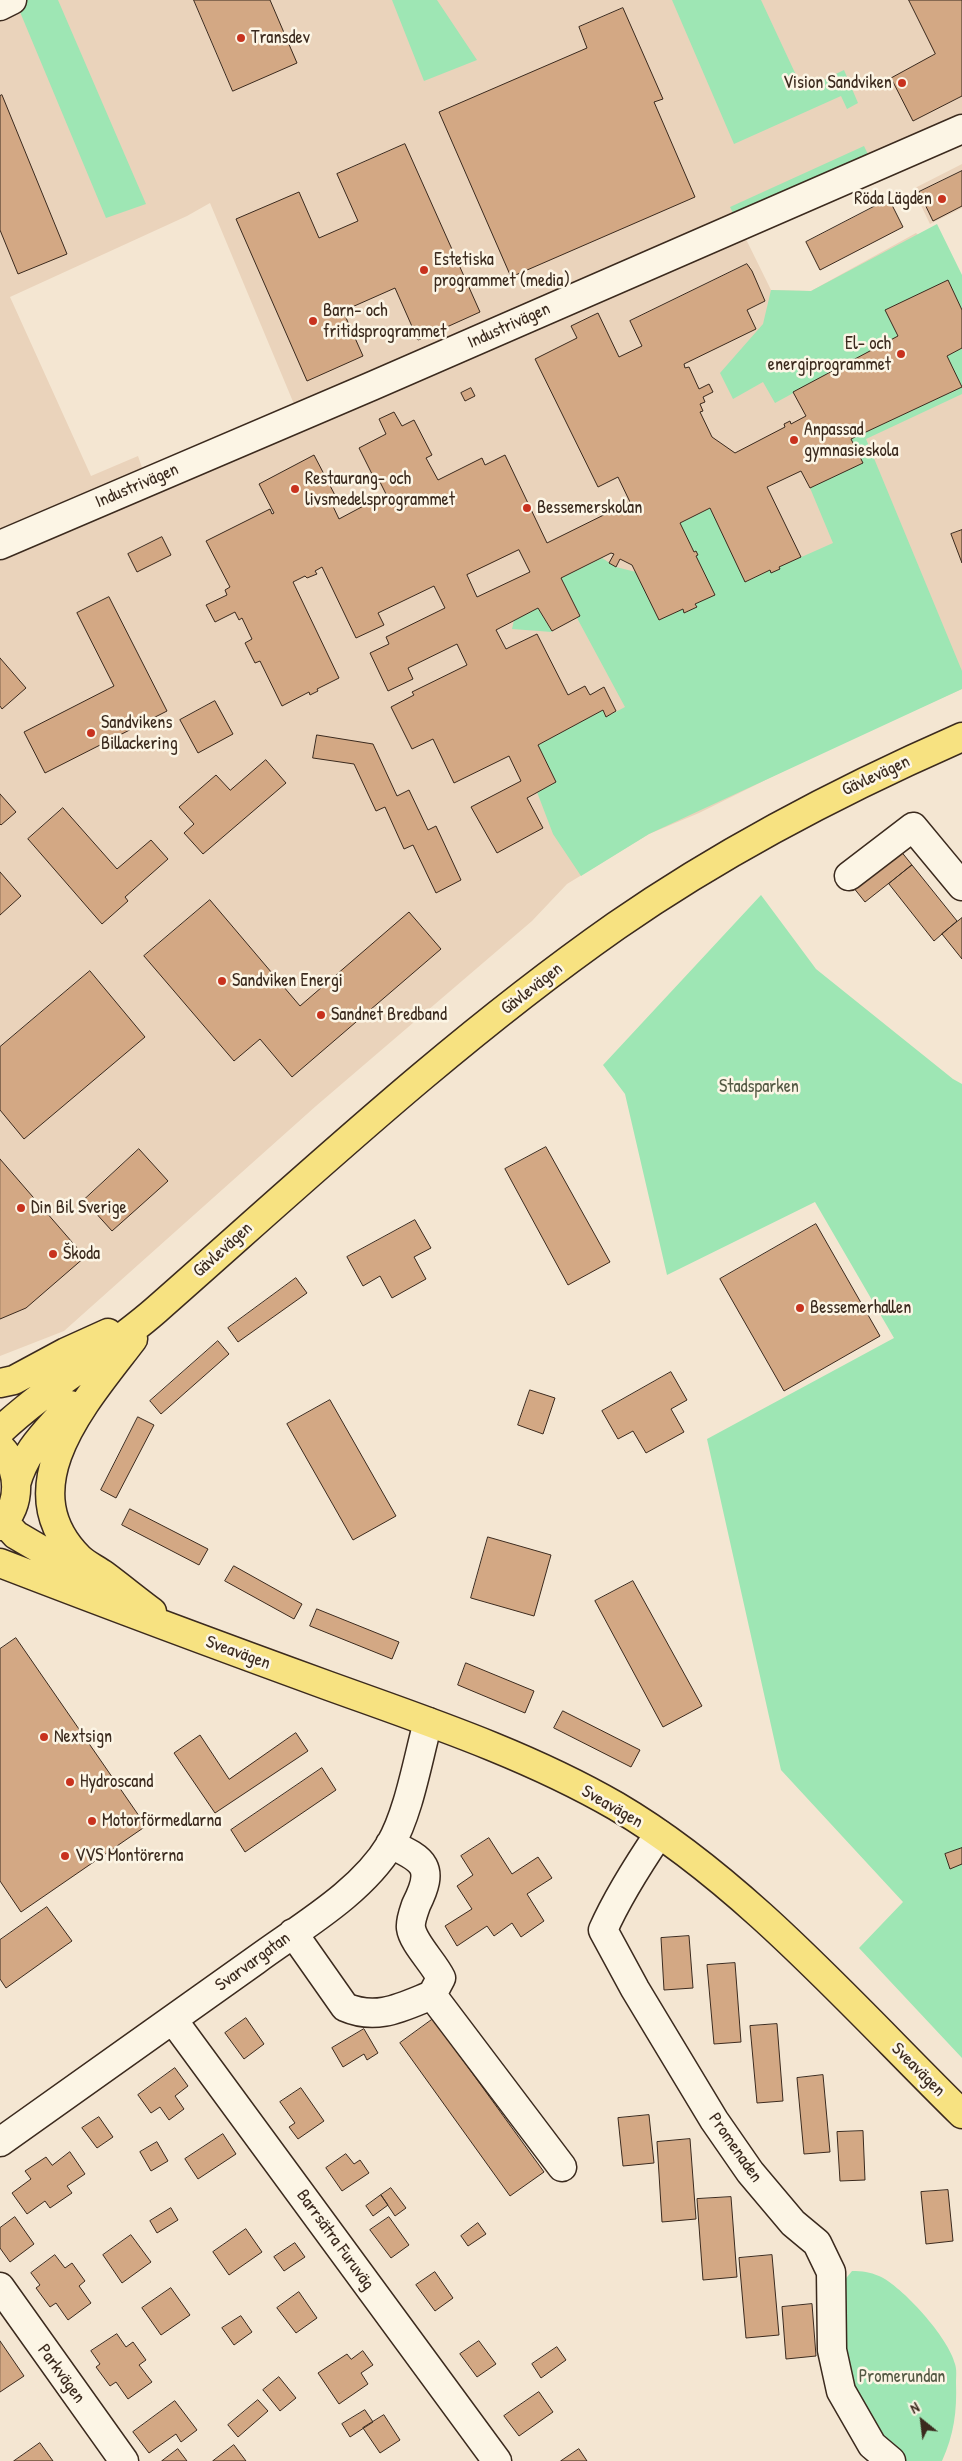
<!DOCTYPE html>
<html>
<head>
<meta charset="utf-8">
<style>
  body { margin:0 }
  #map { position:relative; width:962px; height:2461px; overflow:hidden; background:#f4e6d2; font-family:"Patrick Hand",sans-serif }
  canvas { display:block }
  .north { position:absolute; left:897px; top:2396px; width:50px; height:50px; -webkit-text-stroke:4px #fcf5e5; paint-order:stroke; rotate:331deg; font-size:14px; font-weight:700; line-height:20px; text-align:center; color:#3b2a1e }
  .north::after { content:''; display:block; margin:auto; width:18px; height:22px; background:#3b2a1e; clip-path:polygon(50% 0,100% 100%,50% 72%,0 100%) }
</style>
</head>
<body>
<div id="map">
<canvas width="962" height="2461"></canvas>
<div class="north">N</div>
</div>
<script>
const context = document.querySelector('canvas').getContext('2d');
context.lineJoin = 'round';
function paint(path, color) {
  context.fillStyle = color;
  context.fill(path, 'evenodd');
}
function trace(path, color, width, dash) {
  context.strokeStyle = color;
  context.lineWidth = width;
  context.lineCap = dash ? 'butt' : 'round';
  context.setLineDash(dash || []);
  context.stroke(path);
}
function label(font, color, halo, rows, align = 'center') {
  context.font = font + ' "Patrick Hand",sans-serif';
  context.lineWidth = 5;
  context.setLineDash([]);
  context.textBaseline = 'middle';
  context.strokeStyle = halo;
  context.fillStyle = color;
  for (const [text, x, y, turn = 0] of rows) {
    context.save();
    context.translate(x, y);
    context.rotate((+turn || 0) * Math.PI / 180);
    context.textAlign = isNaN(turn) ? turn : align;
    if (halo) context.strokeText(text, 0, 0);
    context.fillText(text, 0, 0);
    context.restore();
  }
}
paint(new Path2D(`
  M0,0H962V129L739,225L771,290L811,291L916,233L962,276V689L822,752L699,813L649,834L567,884L532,921L316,1106L64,1331L0,1356ZM210,203L299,416L147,482L138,456L91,476L10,297L187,216Z
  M962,164V208L930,224L913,189Z`), '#ead3bb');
paint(new Path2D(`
  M15,0H58L146,204L106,218Z
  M392,0H437L477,60L424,81Z
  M672,0H761L803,90L844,70L858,103L847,109L841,96L734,144Z
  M864,146L874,167L739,225L730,207Z
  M937,224L962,275V310L948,280L886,310L898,336L775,403L763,382L733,399L720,373L763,324L771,290L811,291Z
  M962,348V394L866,439L962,671V689L649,834L581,876L553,834L537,792L556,782L538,745L603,710L606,717L625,707L577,618L580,615L561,578L602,558L616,567L636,572L659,620L683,609L685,613L696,607L695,604L714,595L696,556V552H694L680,523L710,508L746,582L770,570L780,569L779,567L833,543L810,488L862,463L851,439L962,387L947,356Z
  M538,608L552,632L512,629L514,620Z
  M761,895L816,969L953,1079L962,1084V2058L859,1948L903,1902L781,1770L707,1439L894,1338L815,1202L667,1275L625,1094L603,1065Z
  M852,2271C862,2271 870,2272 879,2276C902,2286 949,2338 955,2364C957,2370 956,2377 956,2383C957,2411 954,2435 942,2461H906L892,2451L859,2412L841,2355L843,2282Z`), '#9ee6b4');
const building = new Path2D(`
  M194,0H270L297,63L233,91Z
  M909,0H962V96L913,121L891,78L935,54Z
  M623,8L663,99L654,102L695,197L511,277L439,112L587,48L579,27Z
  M2,95L67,254L18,274L0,230V96Z
  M405,144L480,312L418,340L395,288L343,311L363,356L307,381L236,219L299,192L319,238L358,221L337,174Z
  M962,171V206L933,221L919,192Z
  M889,199L903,227L820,270L806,242Z
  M747,264L752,271L765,301L747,310L756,329L684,364L685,368L689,367L699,389L709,384L713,392L703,397L705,402L700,404L703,411L700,412L712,437L735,453L785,427L784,424L790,421L791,424L806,416L793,392L898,336L885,310L948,280L962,310V348L947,356L962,387L851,439L863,463L810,488L801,471L767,487L801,557L779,567L780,569L771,573L770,570L745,582L710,508L680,523L694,552L696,551L698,555L696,556L715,595L695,604L697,607L684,613L683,609L659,620L632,565L620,559L616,567L609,563L614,554L611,553L561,578L580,616L552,631L538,608L496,630L506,649L537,634L568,695L585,686L590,695L604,687L616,711L606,717L603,710L538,745L556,782L527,798L543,828L497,853L471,807L521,781L509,756L454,783L433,739L412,749L391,707L414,695L412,692L467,665L457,644L408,668L413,679L388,691L370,653L389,644L386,637L445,608L434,586L378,613L384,625L356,638L322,567L315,571L317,574L307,578L305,576L293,582L339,678L317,689L318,691L310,695L309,692L282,706L260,661L255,663L245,643L252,639L242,618L239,620L235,612L215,622L206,605L227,595L225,590L230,587L206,541L270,509L272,514L274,513L259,484L314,455L337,499L331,502L339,519L386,494L379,480L376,482L359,448L386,434L379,419L394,412L402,426L414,420L432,455L426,458L438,480L482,458L485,465L505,455L547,543L630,502L618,477L598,487L535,359L577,338L571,326L598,313L619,357L642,346L630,321ZM519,550L530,572L477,597L467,575Z
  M471,388L475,396L465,401L461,393Z
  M962,530V563L951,534Z
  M162,537L171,555L137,572L128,554Z
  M109,597L167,711L45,773L24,732L114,686L77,613Z
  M0,658L26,688L2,709L0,706Z
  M215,701L233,734L198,753L180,720Z
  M317,735L373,744L397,796L409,790L428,830L436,826L461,880L436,893L413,845L404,849L385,807L376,811L354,764L313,758Z
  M266,760L286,783L203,854L184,833L194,824L179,807L216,775L230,790Z
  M0,794L16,812L1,825L0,824Z
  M63,808L117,869L151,840L168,859L125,897L128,901L102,924L28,839Z
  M900,850L912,865L865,902L853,887Z
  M912,865L957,921L934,941L889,884Z
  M0,872L21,896L0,915Z
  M210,900L300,1006L409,912L441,949L292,1077L260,1039L234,1061L144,956Z
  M962,918V959L942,934Z
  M90,971L145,1037L24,1139L0,1110V1047Z
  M546,1147L610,1262L568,1285L505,1169Z
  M139,1149L168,1181L112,1231L84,1200Z
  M0,1159L85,1257L26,1308L0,1319Z
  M415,1220L431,1248L414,1257L426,1279L392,1298L380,1276L363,1286L347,1257Z
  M816,1224L880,1336L784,1391L720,1279Z
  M296,1278L307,1293L238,1342L228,1328Z
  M218,1341L229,1354L161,1414L150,1401Z
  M671,1372L687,1400L671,1409L684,1432L646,1453L633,1431L618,1439L602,1411Z
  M530,1390L555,1398L543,1434L518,1425Z
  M330,1400L396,1516L353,1540L287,1424Z
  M138,1417L154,1425L116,1498L101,1490Z
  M130,1509L208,1549L199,1565L122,1525Z
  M488,1537L551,1555L534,1616L471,1598Z
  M234,1566L302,1604L294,1619L225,1581Z
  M633,1581L702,1706L663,1727L595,1601Z
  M317,1609L399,1642L392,1659L310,1626Z
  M16,1638L146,1826L21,1912L0,1881V1649Z
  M466,1663L534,1691L525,1713L458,1685Z
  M563,1711L640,1750L631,1767L554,1728Z
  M296,1733L308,1751L215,1813L174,1753L200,1735L229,1779Z
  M322,1768L336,1790L245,1852L231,1830Z
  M489,1838L512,1874L538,1857L552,1878L527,1894L544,1921L521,1937L512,1923L494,1936L487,1926L457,1946L445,1926L472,1909L457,1886L473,1875L461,1856Z
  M962,1848V1864L950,1869L945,1854Z
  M47,1907L72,1941L6,1988L0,1979V1940Z
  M689,1936L693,1988L664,1990L661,1938Z
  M735,1963L741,2042L714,2044L707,1965Z
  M246,2018L264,2044L244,2059L225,2033Z
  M433,2019L544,2172L510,2196L400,2043Z
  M777,2024L783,2101L757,2103L750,2026Z
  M364,2029L378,2053L367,2060L364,2054L343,2067L332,2048Z
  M175,2068L188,2086L175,2096L184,2109L169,2120L160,2107L151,2113L138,2095Z
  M823,2075L830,2152L804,2154L797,2078Z
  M301,2088L324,2121L298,2139L289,2127L295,2123L280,2102Z
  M649,2115L654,2163L623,2166L618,2118Z
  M99,2117L113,2137L97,2148L82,2128Z
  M863,2131L865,2180L840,2181L837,2132Z
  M223,2134L236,2154L198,2179L185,2159Z
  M690,2139L696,2219L662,2222L657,2142Z
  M157,2142L168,2161L151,2171L140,2152Z
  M70,2152L85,2174L67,2186L72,2193L50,2208L45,2201L27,2214L12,2193L31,2179L25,2171L46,2157L52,2165Z
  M346,2154L354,2164L360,2160L369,2173L342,2191L326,2168Z
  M391,2188L406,2208L395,2216L381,2195Z
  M948,2190L953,2241L926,2244L921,2192Z
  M381,2195L388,2205L373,2216L366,2206Z
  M731,2197L737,2277L703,2280L697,2199Z
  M171,2208L178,2220L157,2233L150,2221Z
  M15,2217L34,2244L10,2262L0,2248V2228Z
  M389,2217L409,2245L391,2258L370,2230Z
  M478,2223L486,2234L468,2246L461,2236Z
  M246,2229L262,2252L229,2275L213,2252Z
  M131,2235L151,2262L122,2283L103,2255Z
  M295,2243L305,2257L284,2271L274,2257Z
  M55,2255L65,2268L72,2263L85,2281L79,2286L91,2303L68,2320L56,2303L50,2307L36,2288L40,2285L31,2273Z
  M772,2255L779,2335L746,2338L739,2258Z
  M435,2272L453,2298L435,2311L416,2285Z
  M171,2288L190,2315L161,2335L142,2308Z
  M299,2292L317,2318L296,2333L277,2308Z
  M812,2304L816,2356L786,2359L782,2307Z
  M241,2316L252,2332L234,2345L222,2328Z
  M117,2334L126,2347L133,2342L146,2360L139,2365L152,2382L128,2399L116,2382L110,2386L96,2367L100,2364L91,2351Z
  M0,2341L24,2376L0,2392Z
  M479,2341L496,2364L477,2377L460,2354Z
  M557,2347L566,2360L541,2378L532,2364Z
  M363,2351L373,2365L361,2373L368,2384L339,2404L318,2373L347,2354L351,2359Z
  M279,2377L296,2398L280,2411L263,2390Z
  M539,2392L553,2412L519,2436L504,2416Z
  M258,2400L268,2411L238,2437L228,2425Z
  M175,2401L197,2430L181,2442L176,2434L149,2453L133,2432Z
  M365,2410L373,2422L350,2437L342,2424Z
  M384,2415L400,2440L380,2453L363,2428Z
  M40,2443L53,2461H14Z
  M234,2445L246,2461H213Z
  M178,2449L187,2461H162Z
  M579,2449L587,2461H561Z`);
paint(building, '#d3a884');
trace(building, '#3b2a1e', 1);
const minor = new Path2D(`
  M0,6L12,0
  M0,545L372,386L962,129
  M849,876L913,827L962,886
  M659,1834C638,1865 618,1896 603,1930L635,1989L714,2120L750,2172L793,2223L817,2243L831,2272L832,2350L841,2391L872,2445L891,2461
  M390,1844C425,1860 435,1867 416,1905C414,1911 410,1921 411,1928C413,1943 434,1963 441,1978L432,1995L562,2167
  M293,1933L345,2007C377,2021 402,2007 432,1995
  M173,2020L497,2461
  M0,2142C85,2081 171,2021 256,1960C301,1927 361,1893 390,1845C409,1813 418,1758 428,1722
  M0,2287L124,2461`);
const major = new Path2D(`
  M133,1339C87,1400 7,1486 79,1558C86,1565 96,1569 104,1575C120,1587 136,1600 152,1612
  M0,1383L14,1380L66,1352L108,1333
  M0,1431C48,1386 107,1353 156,1310C306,1178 452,1041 616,926C724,851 841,790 962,737
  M0,1447C21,1469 22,1504 0,1526
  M16,1484C26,1448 47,1432 70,1405
  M4,1522L16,1535L86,1576
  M0,1563C109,1605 219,1646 329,1686C426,1721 526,1754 616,1806C744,1881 856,2010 962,2114`);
trace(minor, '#3b2a1e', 31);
trace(major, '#3b2a1e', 31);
trace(minor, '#fcf5e5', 28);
trace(major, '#f7e281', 28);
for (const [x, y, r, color] of [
  [241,38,5,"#c8321e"],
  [902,83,5,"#c8321e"],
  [942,199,5,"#c8321e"],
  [424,270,5,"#c8321e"],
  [313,321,5,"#c8321e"],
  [901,354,5,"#c8321e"],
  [794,440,5,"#c8321e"],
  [295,489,5,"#c8321e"],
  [527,508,5,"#c8321e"],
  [91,733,5,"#c8321e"],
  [222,981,5,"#c8321e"],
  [321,1015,5,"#c8321e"],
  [21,1208,5,"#c8321e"],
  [53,1254,5,"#c8321e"],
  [800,1308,5,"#c8321e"],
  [44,1737,5,"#c8321e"],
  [70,1782,5,"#c8321e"],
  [92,1821,5,"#c8321e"],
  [65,1856,5,"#c8321e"]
]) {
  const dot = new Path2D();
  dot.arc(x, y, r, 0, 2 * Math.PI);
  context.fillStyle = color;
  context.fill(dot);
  trace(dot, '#fcf5e5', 2);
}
label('18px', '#3b2a1e', '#fcf5e5', [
  ["Transdev",251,38],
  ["Vision Sandviken",892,83,"right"],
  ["Röda Lägden",932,199,"right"],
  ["Estetiska",434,260],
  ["programmet (media)",434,281],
  ["Barn- och",323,311],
  ["fritidsprogrammet",323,332],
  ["El- och",891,344,"right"],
  ["energiprogrammet",891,365,"right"],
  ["Anpassad",804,430],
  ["gymnasieskola",804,451],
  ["Restaurang- och",305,479],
  ["livsmedelsprogrammet",305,500],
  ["Bessemerskolan",537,508],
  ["Sandvikens",101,723],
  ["Billackering",101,744],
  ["Sandviken Energi",232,981],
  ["Sandnet Bredband",331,1015],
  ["Din Bil Sverige",31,1208],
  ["Škoda",63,1254],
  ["Bessemerhallen",810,1308],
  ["Nextsign",54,1737],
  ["Hydroscand",80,1782],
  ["Motorförmedlarna",102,1821],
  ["VVS Montörerna",75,1856]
], 'left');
label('18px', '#3b2a1e', '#fcf5e5', [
  ["Industrivägen",509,326,-24],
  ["Industrivägen",137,486,-23],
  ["Gävlevägen",876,776,-25],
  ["Gävlevägen",532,989,-38],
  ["Gävlevägen",223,1250,-42],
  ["Sveavägen",238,1653,20],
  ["Sveavägen",612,1807,30],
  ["Svarvargatan",253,1962,-36],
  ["Sveavägen",918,2070,45],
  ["Promenaden",735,2148,55],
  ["Barrsätra Furuväg",335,2240,54],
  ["Parkvägen",61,2374,54]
]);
label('18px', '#545944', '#fcf5e5', [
  ["Stadsparken",759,1087],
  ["Promerundan",902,2377]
]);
</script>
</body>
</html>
